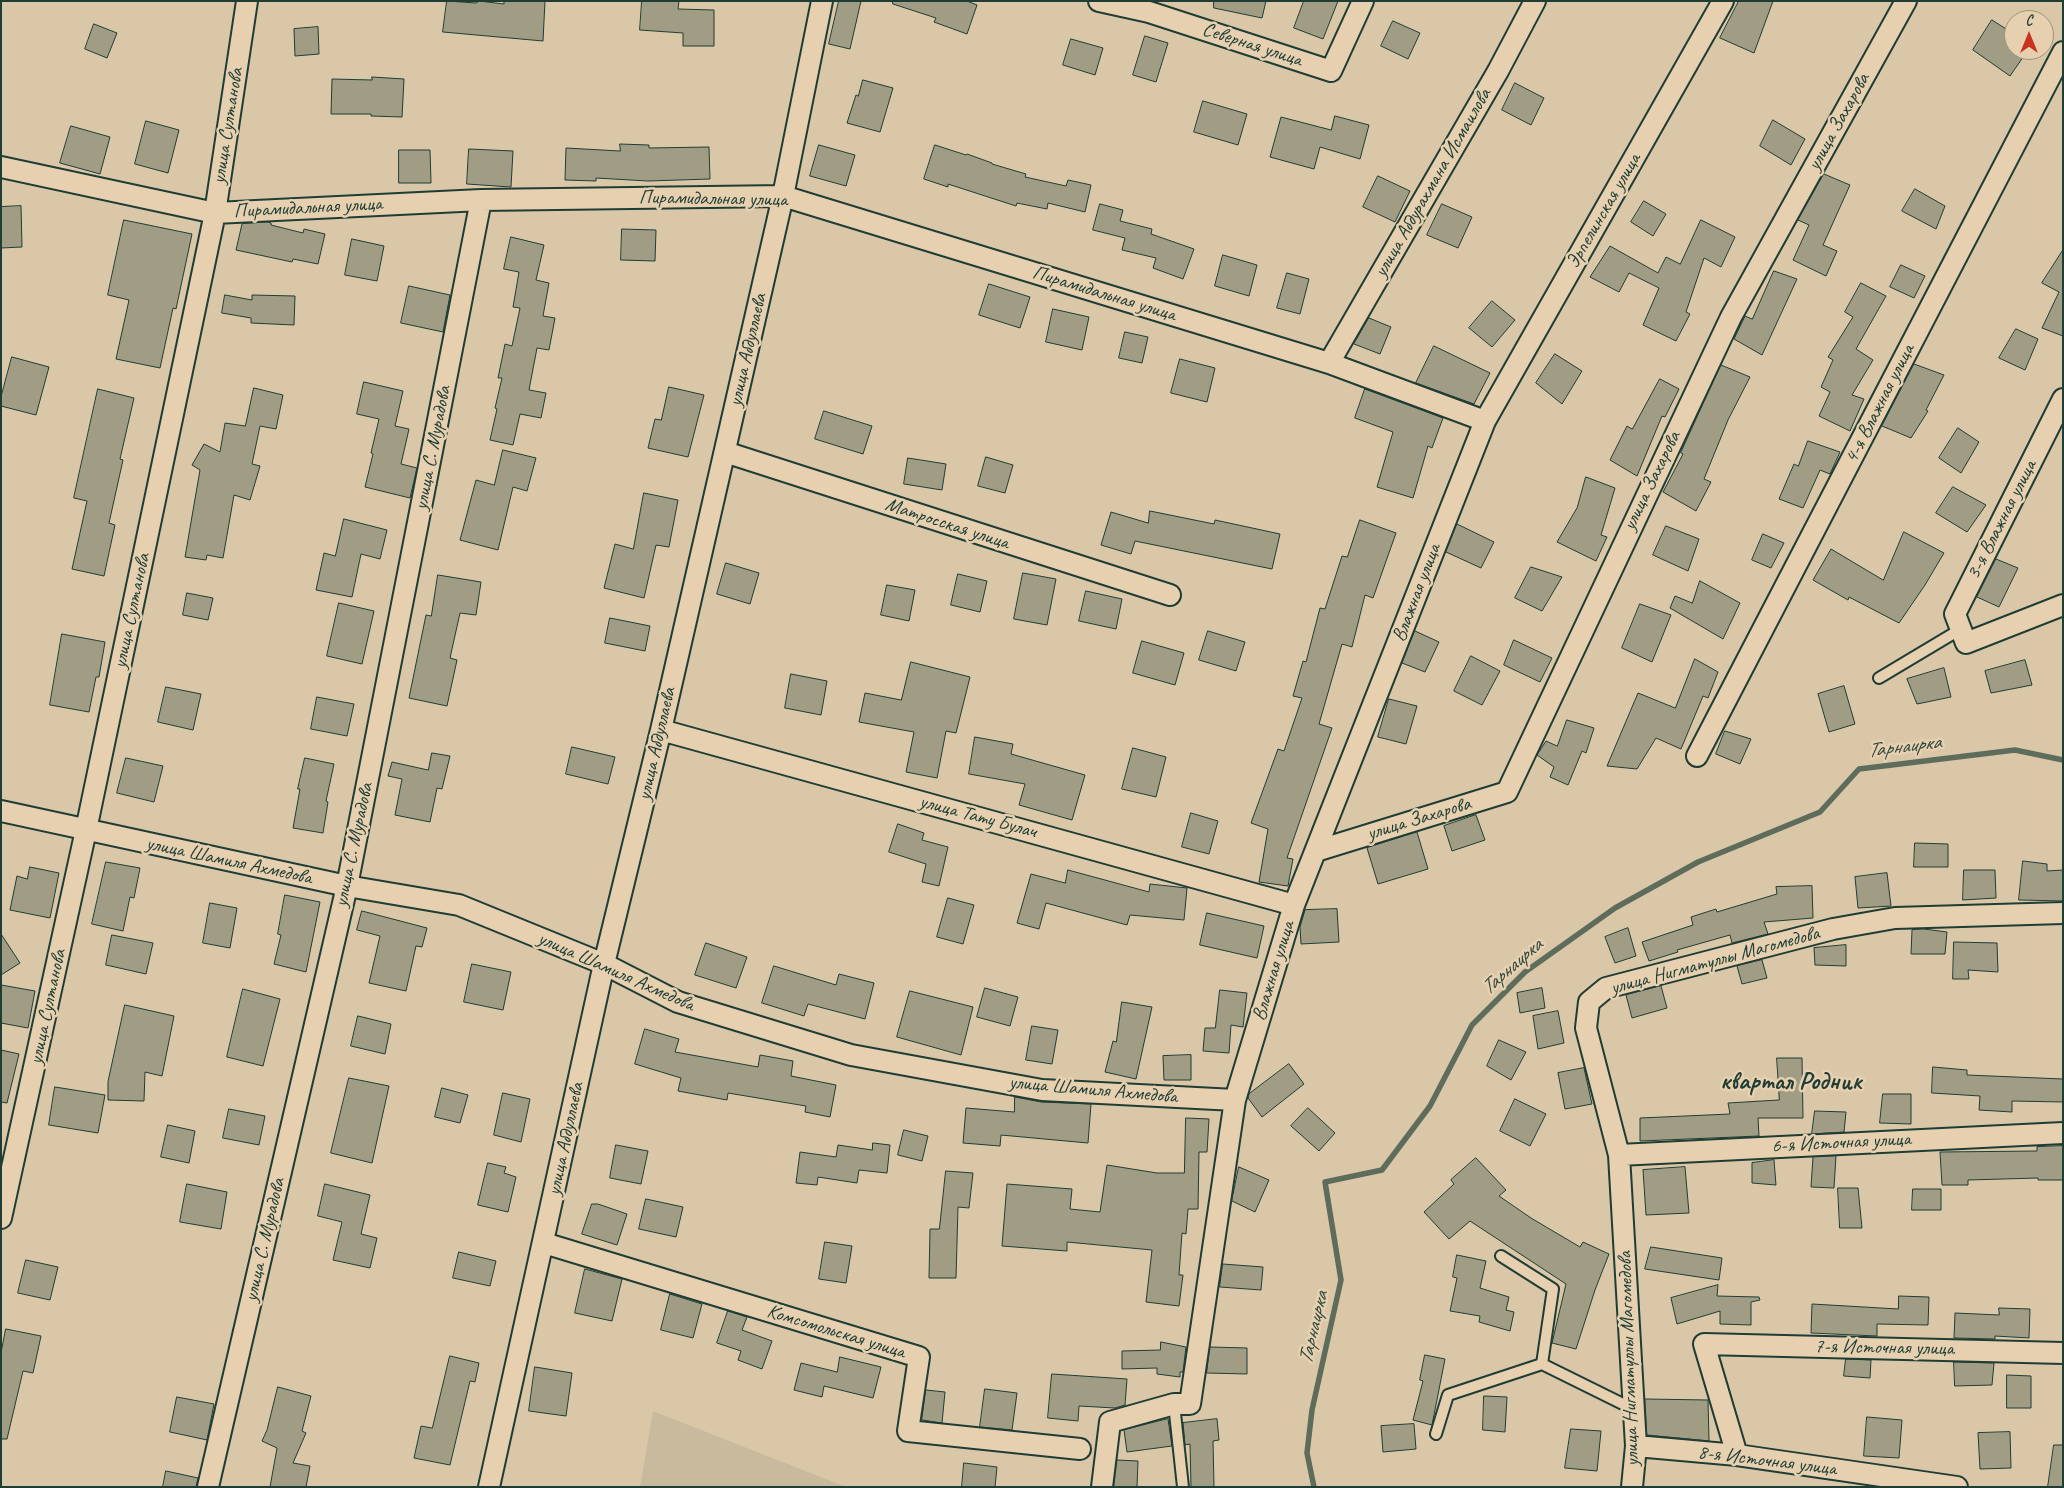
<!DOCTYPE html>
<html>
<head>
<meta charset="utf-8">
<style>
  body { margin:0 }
  #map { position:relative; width:2064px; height:1488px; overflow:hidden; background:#dac7a8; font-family:Caveat,sans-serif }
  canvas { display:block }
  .frame { position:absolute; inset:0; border:2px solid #1f3d34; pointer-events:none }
  .north { position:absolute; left:2004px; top:10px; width:50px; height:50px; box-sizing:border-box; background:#e6d0b0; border:1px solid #96957e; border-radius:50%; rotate:0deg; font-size:14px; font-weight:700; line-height:20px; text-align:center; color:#1f3d34 }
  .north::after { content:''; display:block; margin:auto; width:18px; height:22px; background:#c8321e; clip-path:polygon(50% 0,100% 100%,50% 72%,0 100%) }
</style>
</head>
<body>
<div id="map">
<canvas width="2064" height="1488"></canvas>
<div class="frame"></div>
<div class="north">С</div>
</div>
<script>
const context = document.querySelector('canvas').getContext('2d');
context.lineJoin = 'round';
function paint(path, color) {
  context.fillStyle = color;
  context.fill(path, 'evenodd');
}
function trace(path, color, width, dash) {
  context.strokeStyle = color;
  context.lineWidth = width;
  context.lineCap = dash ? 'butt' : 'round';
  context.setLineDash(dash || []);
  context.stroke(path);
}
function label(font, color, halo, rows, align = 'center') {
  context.font = font + ' Caveat,sans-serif';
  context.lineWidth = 5;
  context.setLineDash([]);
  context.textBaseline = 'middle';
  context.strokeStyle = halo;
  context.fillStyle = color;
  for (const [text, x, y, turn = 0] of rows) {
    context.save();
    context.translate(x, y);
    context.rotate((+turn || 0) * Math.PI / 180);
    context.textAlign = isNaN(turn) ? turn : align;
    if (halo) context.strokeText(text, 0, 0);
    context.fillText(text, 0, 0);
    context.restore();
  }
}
paint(new Path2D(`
  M653,1411L846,1487H640Z`), '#c9ba9d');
trace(new Path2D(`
  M1314,1487L1307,1453L1312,1410L1341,1280L1325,1182L1382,1170L1430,1106L1472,1025L1525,972L1615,908L1698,862L1820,812L1859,769L2015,750L2063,760`), '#5e6c5c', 5.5);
const building = new Path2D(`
  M447,1L476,3L479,1L504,4V1H545L543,41L443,32Z
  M642,1H679L678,9L714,10V46H683V33L640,30Z
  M839,1H861L850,49L829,44Z
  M893,1H967L977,5L967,34L934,22L936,18L893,4Z
  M1214,1H1266L1262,18L1214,8Z
  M1304,1H1338L1323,39L1294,28Z
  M1739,1H1773L1754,53L1720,38Z
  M1992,20L2014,34V50H2028L2010,76L1973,50Z
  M1393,21L1420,33L1408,59L1381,46Z
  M94,24L117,33L107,58L85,49Z
  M318,27L319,54L295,56L294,29Z
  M1145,36L1168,43L1156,82L1133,75Z
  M1071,39L1103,48L1095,75L1063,65Z
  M372,77L404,79L402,117L371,116V114H331L332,79L372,80Z
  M863,80L893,88L880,132L847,123L856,95L858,96Z
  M1515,83L1544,98L1531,125L1502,110Z
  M1203,101L1247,114L1238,145L1194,132Z
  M1335,116L1369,125L1360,159L1320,147L1314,169L1270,157L1281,117L1331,130Z
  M1773,120L1805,139L1791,165L1760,146Z
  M146,121L179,130L168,173L135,164Z
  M71,126L110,137L100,174L60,163Z
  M620,144L649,145V148L709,147L710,179L648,181L596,178V181L565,180L566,148L620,151Z
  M819,145L855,155L846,186L810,176Z
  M935,145L966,155L967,154L992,163V164L1026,174L1025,177L1066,186L1068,180L1091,185L1085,212L1048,203L1047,209L1017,203L1016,206L948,184V187L924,179Z
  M469,149L513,151L511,187L467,184Z
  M399,150H430L431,183H399Z
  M1824,174L1850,185L1823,245L1837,251L1826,276L1793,260L1809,225L1798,220Z
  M1378,176L1410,191L1395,222L1363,207Z
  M1915,189L1945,206L1936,229L1902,211Z
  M1644,201L1666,214L1653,236L1631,222Z
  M1100,204L1123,210L1120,221L1152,229L1151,234L1194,249L1183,279L1153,268L1156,258L1122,250L1125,238L1093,230Z
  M1442,204L1472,217L1458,248L1427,235Z
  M21,206L22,247L1,248V207Z
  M124,220L192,234L176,309L173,308L160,368L116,359L129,300L108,295Z
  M1701,220L1735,237L1721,267L1704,258L1686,312L1690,314L1676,341L1643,325L1659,288L1629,273L1619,292L1590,277L1610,246L1658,273L1666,257L1680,264Z
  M268,222L271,223V225L303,233L304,229L325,234L318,264L293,259L292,262L236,250L242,224Z
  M622,229L656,230L655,261L621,260Z
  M511,237L544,245L536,280L549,283L543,316L555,318L549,350L537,348L529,390L546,393L541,418L520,414L513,445L490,440L497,409L495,408L502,378H498L505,344L512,346L520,308L513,307L519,272L504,269Z
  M352,239L384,246L377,281L345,275Z
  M2063,250V336L2042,328L2059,292L2042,283Z
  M1223,255L1257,265L1249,296L1215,286Z
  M1901,265L1925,276L1914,298L1890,287Z
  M1774,271L1797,279L1762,355L1734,339L1745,316L1752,319Z
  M1287,273L1309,279L1300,314L1277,308Z
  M1861,283L1886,296L1856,349L1873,360L1852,395L1864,399L1850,431L1819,416L1830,392L1821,387L1833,360L1828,357L1853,317L1845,312Z
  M989,284L1030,297L1020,328L979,315Z
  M409,286L450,295L443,332L401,323Z
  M225,295L252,300V295L295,296L294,325L251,323V318L222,313Z
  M1492,301L1515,320L1492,347L1469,328Z
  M1053,309L1089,317L1082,350L1046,342Z
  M1369,318L1391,327L1380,354L1354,344Z
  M2016,329L2038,339L2025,370L1999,358Z
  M1125,332L1148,337L1142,363L1119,358Z
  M1434,346L1490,373L1474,404L1416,383Z
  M1555,354L1582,371L1562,404L1536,383Z
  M12,357L49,367L36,415L1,406V397Z
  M1180,359L1215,368L1207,402L1171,393Z
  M1914,364L1944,375L1926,410L1928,411L1911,438L1882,426Z
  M1721,365L1750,377L1728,420L1704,479L1711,482L1696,511L1663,492L1683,454L1681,453Z
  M1660,379L1679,389L1665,417L1662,416L1637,476L1610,460L1627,426L1632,429Z
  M364,382L403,391L395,426L409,429L401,464L417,468L410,498L365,487L373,454L371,453L379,419L357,414Z
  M669,387L704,395L688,457L648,448L655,419L661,420Z
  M254,388L283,395L276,429L260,426L252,464L260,466L250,500L234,495L223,558L207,555L206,560L185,557L200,470L192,465L204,444L220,452L225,423L245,426Z
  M98,389L134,398L120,459L123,460L109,523L115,525L104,576L72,569L87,501L74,498Z
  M1365,389L1443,418L1432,448L1428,446L1413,498L1377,487L1393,432L1355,418Z
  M824,411L872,426L863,454L815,439Z
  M1958,428L1979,442L1961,473L1939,458Z
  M1808,441L1840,452L1830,474L1820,470L1803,508L1779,499L1794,464L1798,466Z
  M503,450L536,458L527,491L513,487L498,550L460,540L476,480L494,485Z
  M986,457L1013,465L1005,493L978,486Z
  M908,458L946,464L942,490L904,484Z
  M1586,477L1615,488L1601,535L1607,537L1596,561L1557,542L1577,508Z
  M1953,487L1986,505L1967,532L1936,513Z
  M644,493L678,500L669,547L656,545L644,598L604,588L615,544L633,549Z
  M1150,511L1214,524L1215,520L1280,534L1272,569L1135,541L1131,554L1101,545L1111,512L1148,523Z
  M344,519L387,530L380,559L361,554L352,597L316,590L324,553L335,556Z
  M1360,520L1396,533L1373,598L1365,595L1352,647L1342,644L1319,724L1332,728L1287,858L1293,859L1288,886L1259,882L1268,829L1251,823L1278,749L1284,751L1302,698L1293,696L1303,661L1306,662L1320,608L1325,609L1342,556L1347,557Z
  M1457,524L1494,542L1481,568L1446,552Z
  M1666,526L1699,539L1688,571L1653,555Z
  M1904,532L1944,553L1925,585L1899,623L1849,597L1848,600L1813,580L1831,549L1883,580Z
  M1763,534L1784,543L1771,568L1752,560Z
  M1996,559L2018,568L1999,607L1977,597Z
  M726,563L759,573L750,604L717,594Z
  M1531,567L1562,577L1542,611L1515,598Z
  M1023,573L1056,579L1047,625L1014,619Z
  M958,574L987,581L980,612L951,605Z
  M438,575L481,582L476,615L460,613L450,658L457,660L447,706L409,698L426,615L431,616Z
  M1700,581L1740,603L1723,639L1670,608L1675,596L1692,603Z
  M887,585L915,590L909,621L881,615Z
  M1086,591L1122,599L1116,629L1079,621Z
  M187,593L213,598L208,620L183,615Z
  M339,603L374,611L362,664L327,656Z
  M1640,604L1671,615L1652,662L1622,648Z
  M610,618L650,626L645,651L605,643Z
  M1208,631L1245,642L1236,671L1199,660Z
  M1415,631L1439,642L1425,672L1402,663Z
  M62,634L105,642L99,677H96L89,712L50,705Z
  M1514,640L1552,658L1540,682L1504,665Z
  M1142,641L1184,653L1175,685L1133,673Z
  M1471,656L1500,671L1482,705L1454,691Z
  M1695,659L1718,672L1708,698L1703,696L1681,749L1656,738L1637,769L1607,766L1638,693L1675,708Z
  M2025,660L2032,685L1991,693L1985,671Z
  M911,662L970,677L956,733L946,731L937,778L906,772L914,732L859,722L865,693L901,700Z
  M1944,668L1951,697L1917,704L1907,679Z
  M791,674L827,681L821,715L785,708Z
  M1844,686L1855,724L1829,732L1818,694Z
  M166,687L201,694L193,730L158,722Z
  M317,697L354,704L347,736L311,729Z
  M1389,699L1417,706L1406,744L1378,737Z
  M1567,720L1594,728L1586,753L1582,751L1568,785L1550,777L1554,767L1537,755L1546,741L1557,746Z
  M1725,731L1751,739L1740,764L1716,754Z
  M975,737L1013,744L1011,754L1085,775L1072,820L1019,805L1025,784L969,774Z
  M572,747L615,757L608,784L566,774Z
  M1133,748L1166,757L1156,797L1122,789Z
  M432,753L450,756L442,789L437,788L430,822L395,815L402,779L388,776L392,762L428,770Z
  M126,758L163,766L154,802L117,793Z
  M305,758L334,764L326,801L328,802L323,833L293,828L300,789H298Z
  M1191,813L1218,821L1209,854L1182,847Z
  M1476,815L1485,840L1452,851L1444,826Z
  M898,824L924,833L922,840L948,847L939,886L922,882L926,864L889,852Z
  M1417,832L1428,869L1378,884L1367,848Z
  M1915,843L1948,844V867H1914Z
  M2023,861L2047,864V871L2063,870V901L2019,900Z
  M106,862L140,868L134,898L130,897L123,931L92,924Z
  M30,867L59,873L50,918L10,910L17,876L27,879Z
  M1068,870L1149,892L1150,884L1187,888L1184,920L1130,915L1127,925L1046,903L1039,929L1017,923L1031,874L1065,883Z
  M1964,870H1995L1996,898L1963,900Z
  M1887,873L1891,906L1858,908L1855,877Z
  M1812,886L1813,918L1764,922L1768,934L1732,943L1730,935L1677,950L1678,952L1649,961L1642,942L1693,925L1691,917L1716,909L1717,912L1777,894L1776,887Z
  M285,895L320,902L306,972L274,964L281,935L278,934Z
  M948,898L974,905L963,944L937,937Z
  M210,903L237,908L230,948L203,943Z
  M1337,909L1339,942L1301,944L1300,927L1305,910Z
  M362,911L427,928L422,947L416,946L406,991L369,983L380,936L357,930Z
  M1207,913L1264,926L1257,958L1200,945Z
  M1628,928L1636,956L1615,963L1605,937Z
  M1924,929L1947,932L1945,954H1911L1912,930Z
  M1,934L20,963L1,975Z
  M112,935L153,943L146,974L106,965Z
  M1954,942L1997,943L1998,972L1968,970L1969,979H1953Z
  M706,943L747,957L736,988L695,975Z
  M1846,945V966L1815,965L1814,948Z
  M1762,960L1767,978L1742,984L1737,966Z
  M472,964L511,972L503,1010L464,1002Z
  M774,966L836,985L839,974L874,983L865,1019L808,1004L804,1016L762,1003Z
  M1,985L35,991L28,1028L1,1023Z
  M1661,986L1667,1008L1632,1018L1626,995Z
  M985,988L1018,997L1010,1026L977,1017Z
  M1542,988L1545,1008L1520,1013L1517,993Z
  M243,989L280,999L263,1066L227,1057Z
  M1220,990L1247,993L1243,1027L1231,1025L1229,1053L1203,1051L1205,1028H1215Z
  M910,991L973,1007L961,1055L897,1037Z
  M1122,1002L1152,1007L1136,1079L1105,1072L1113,1041L1116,1042Z
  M125,1005L174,1016L162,1076L145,1072L144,1101L108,1100V1082Z
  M1558,1011L1564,1043L1538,1049L1533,1016Z
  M358,1016L391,1024L385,1054L351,1046Z
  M1032,1026L1058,1030L1052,1064L1026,1060Z
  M645,1029L679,1039L675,1052L758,1067L760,1055L793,1061L791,1076L836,1085L830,1117L805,1112L806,1106L728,1093L727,1100L678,1091L681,1078L635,1064Z
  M1499,1040L1526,1052L1511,1080L1487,1066Z
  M1,1050L19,1054L7,1103L1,1102Z
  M1191,1055V1080H1164L1163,1056Z
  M1777,1058H1802L1803,1118H1758L1759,1136L1640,1141V1118L1730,1114L1728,1103L1779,1100Z
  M1289,1064L1304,1084L1262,1117L1248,1098L1249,1094Z
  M1933,1067L1967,1070V1075L2063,1079V1102L2012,1101V1112L1979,1110L1980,1096L1932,1093Z
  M1584,1068L1592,1104L1565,1109L1558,1073Z
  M349,1078L389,1086L372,1163L331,1153Z
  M55,1087L105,1095L98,1133L49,1125Z
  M442,1088L468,1095L460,1123L435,1117Z
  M503,1093L530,1099L521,1142L494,1135Z
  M1883,1094H1911V1124L1880,1123Z
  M1015,1097L1041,1102L1091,1104L1088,1143L1001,1135L1000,1146L963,1143L966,1108L1014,1112Z
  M1515,1099L1546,1114L1530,1146L1500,1131Z
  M1308,1108L1335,1133L1319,1151L1291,1126Z
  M229,1109L265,1116L259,1145L223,1138Z
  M1815,1111L1846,1112L1844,1132L1812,1134Z
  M1186,1118L1209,1119L1207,1152H1199L1198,1209H1188L1186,1234L1182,1233L1179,1275H1183L1179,1306L1146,1302L1152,1250L1067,1242V1251L1002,1246L1007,1184L1072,1189L1070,1209L1100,1212L1107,1165L1157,1173H1184Z
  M168,1125L195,1131L189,1163L161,1157Z
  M904,1130L928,1136L922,1161L898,1155Z
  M873,1143L890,1145L887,1173L859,1170L857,1183L818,1177L817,1185L796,1183L800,1152L836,1157L838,1145L872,1150Z
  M616,1145L648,1151L641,1184L610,1178Z
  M2063,1146V1180H2038V1178L1968,1180V1185H1942L1940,1152L2037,1151V1147Z
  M1836,1156L1834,1188L1811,1187L1813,1157Z
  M1476,1158L1506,1190L1499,1196L1531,1218L1580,1247L1583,1242L1609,1254L1595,1290L1576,1349L1552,1343L1566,1284L1470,1221L1449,1239L1424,1212L1454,1184L1451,1180Z
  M1774,1160L1776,1185L1752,1183V1163Z
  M488,1163L506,1167L504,1173L516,1177L508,1212L478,1205Z
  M1239,1167L1269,1180L1255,1212L1232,1201Z
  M1685,1167L1689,1213L1646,1215L1643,1170Z
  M946,1171L973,1173L969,1208L958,1207L956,1278H929L930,1229H939Z
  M187,1184L227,1192L221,1229L180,1222Z
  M325,1184L370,1195L361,1234L377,1238L370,1268L333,1260L342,1222L318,1216Z
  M1838,1188H1858L1862,1228H1840Z
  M1913,1189H1941V1210H1912Z
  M646,1199L683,1207L676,1237L639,1229Z
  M592,1204H598L627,1214L617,1245L582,1234Z
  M825,1242L852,1246L846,1283L819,1279Z
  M1651,1247L1722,1258L1719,1280L1645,1269Z
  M459,1252L496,1261L490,1286L453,1278Z
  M1457,1255L1486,1261L1480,1288L1509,1297L1506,1310L1514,1312L1510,1331L1479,1322L1480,1316L1450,1311L1457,1278L1453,1277Z
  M26,1260L58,1267L50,1300L18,1293Z
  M1223,1264L1263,1267L1261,1290L1220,1287Z
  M585,1269L622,1279L612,1321L575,1313Z
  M1718,1285L1717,1296L1759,1297L1760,1300L1751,1302V1325L1720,1324V1311L1677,1324L1671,1298Z
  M670,1294L702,1304L693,1338L661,1330Z
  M1899,1296L1929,1297L1928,1325L1877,1324V1336L1811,1333L1812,1304L1898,1309Z
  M1999,1308L2030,1309L2029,1338L1995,1336V1339L1954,1338L1955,1313L1999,1315Z
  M728,1311L747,1317L742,1330L772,1341L762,1369L738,1360L741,1351L717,1343Z
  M6,1329L41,1336L33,1373L23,1371L7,1439H1V1353Z
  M1161,1342L1186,1347L1183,1372H1180V1377L1157,1374V1368L1122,1369V1351L1160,1350Z
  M1210,1347L1247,1348V1374L1207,1373Z
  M1425,1355L1445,1359L1432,1425L1413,1420L1423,1381L1420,1380Z
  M450,1356L479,1363L475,1382L470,1381L450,1465L414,1458L421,1426L432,1428Z
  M840,1357L881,1367L873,1398L824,1386L822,1397L794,1390L801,1363L837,1372Z
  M1846,1359L1871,1360L1870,1378L1844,1376Z
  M1954,1362L1994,1363L1992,1385L1955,1386Z
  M535,1367L572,1373L566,1416L529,1411Z
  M1052,1374L1127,1379L1125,1405L1115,1408L1079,1406L1078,1421L1048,1418Z
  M2007,1375L2031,1376V1408H2007Z
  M278,1387L311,1396L302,1431L306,1433L293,1463L310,1466L306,1487H270L277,1448L262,1441L267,1430Z
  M985,1389L1017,1393L1012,1430L980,1427Z
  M926,1390L945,1392L942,1423L922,1420Z
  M1484,1396L1507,1397L1505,1432L1483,1430Z
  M177,1397L214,1404L207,1440L170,1432Z
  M1645,1399L1708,1400L1709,1441L1647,1435Z
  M1867,1417L1902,1420L1899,1458L1864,1456Z
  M1168,1419L1172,1446L1127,1452L1124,1430Z
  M1217,1419L1219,1440L1213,1441L1214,1487H1191L1190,1444L1185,1445L1183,1423Z
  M1414,1424L1416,1449L1383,1452L1381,1426Z
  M1571,1429L1601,1431L1597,1471L1565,1468Z
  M2010,1432L2011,1468L1980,1469L1978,1433Z
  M2054,1445H2063V1487H2048Z
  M1117,1460L1138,1461L1137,1487H1114Z
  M964,1463L997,1467L995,1487H962Z
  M166,1471L198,1478L196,1487H163Z`);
paint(building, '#a09d84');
trace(building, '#1f3d34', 1);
const service = new Path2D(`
  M1879,678L1961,629
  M1501,1256L1553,1289L1542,1364L1633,1409
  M1174,1404L1183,1487
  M1436,1434L1448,1395L1542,1364`);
const minor = new Path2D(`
  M1099,1L1149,12L1331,71L1363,1
  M1,167L215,213L481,200L783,196L1329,363L1485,421
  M1329,363L1498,71L1535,1
  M2063,399L1955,614L1966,643L2063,605
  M725,452L1170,595
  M661,730L1294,905
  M1697,756L2063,52
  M1,811L347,886L459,905L604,964L678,1002L851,1055L1042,1090L1235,1100
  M1316,851L1507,792L1731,317L1906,1
  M1619,1155L2063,1133
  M1,1218L86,830L215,213L247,1
  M544,1243L919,1357L908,1431L1080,1449
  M1636,1446L1737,1455L1957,1487
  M1737,1455L1704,1344L2063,1353
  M208,1487L347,886L481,200
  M489,1487L604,964L661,730L783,196L822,1
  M1102,1487L1110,1422L1174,1404H1190L1235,1100L1294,905L1485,421L1723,1
  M1632,1487L1636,1446L1619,1155L1586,1028L1589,1002L1606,988L1833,929L1895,918L2063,913`);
trace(service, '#1f3d34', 14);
trace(minor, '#1f3d34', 24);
trace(service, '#e6d0b0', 10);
trace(minor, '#e6d0b0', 20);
label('20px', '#1f3d34', '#e6d0b0', [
  ["Северная улица",1252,45,18],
  ["улица Захарова",1839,122,-61],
  ["улица Султанова",228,126,-81],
  ["улица Абдурахмана Исмаилова",1433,183,-60],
  ["Пирамидальная улица",713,199,1],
  ["Пирамидальная улица",308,208,-3],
  ["Эрпелинская улица",1604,211,-60],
  ["Пирамидальная улица",1104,294,17],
  ["улица Абдуллаева",748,350,-77],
  ["4-я Влажная улица",1880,404,-63],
  ["улица С. Мурадова",433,448,-79],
  ["улица Захарова",1652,481,-64],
  ["3-я Влажная улица",2002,520,-63],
  ["Матросская улица",947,524,18],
  ["Влажная улица",1417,593,-69],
  ["улица Султанова",132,611,-78],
  ["улица Абдуллаева",657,744,-77],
  ["улица Тату Булач",978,817,15],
  ["улица Захарова",1419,819,-17],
  ["улица С. Мурадова",354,845,-78],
  ["улица Шамиля Ахмедова",229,861,12],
  ["улица Нигматуллы Магомедова",1715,961,-15],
  ["Влажная улица",1274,971,-73],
  ["улица Шамиля Ахмедова",616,972,24],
  ["улица Султанова",48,1007,-78],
  ["улица Шамиля Ахмедова",1093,1090,5],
  ["улица Абдуллаева",566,1139,-78],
  ["6-я Источная улица",1841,1143,-3],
  ["улица С. Мурадова",265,1240,-77],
  ["Комсомольская улица",836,1332,17],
  ["7-я Источная улица",1884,1348,1],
  ["улица Нигматуллы Магомедова",1629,1359,-92],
  ["8-я Источная улица",1767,1461,7]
]);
label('italic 21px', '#2f493e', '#e6d0b0', [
  ["Тарнаирка",1904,747,-7],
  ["Тарнаирка",1512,967,-41],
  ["Тарнаирка",1314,1328,-77]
]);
label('bold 25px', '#1f3d34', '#e6d0b0', [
  ["квартал Родник",1791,1082]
]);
</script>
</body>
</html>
